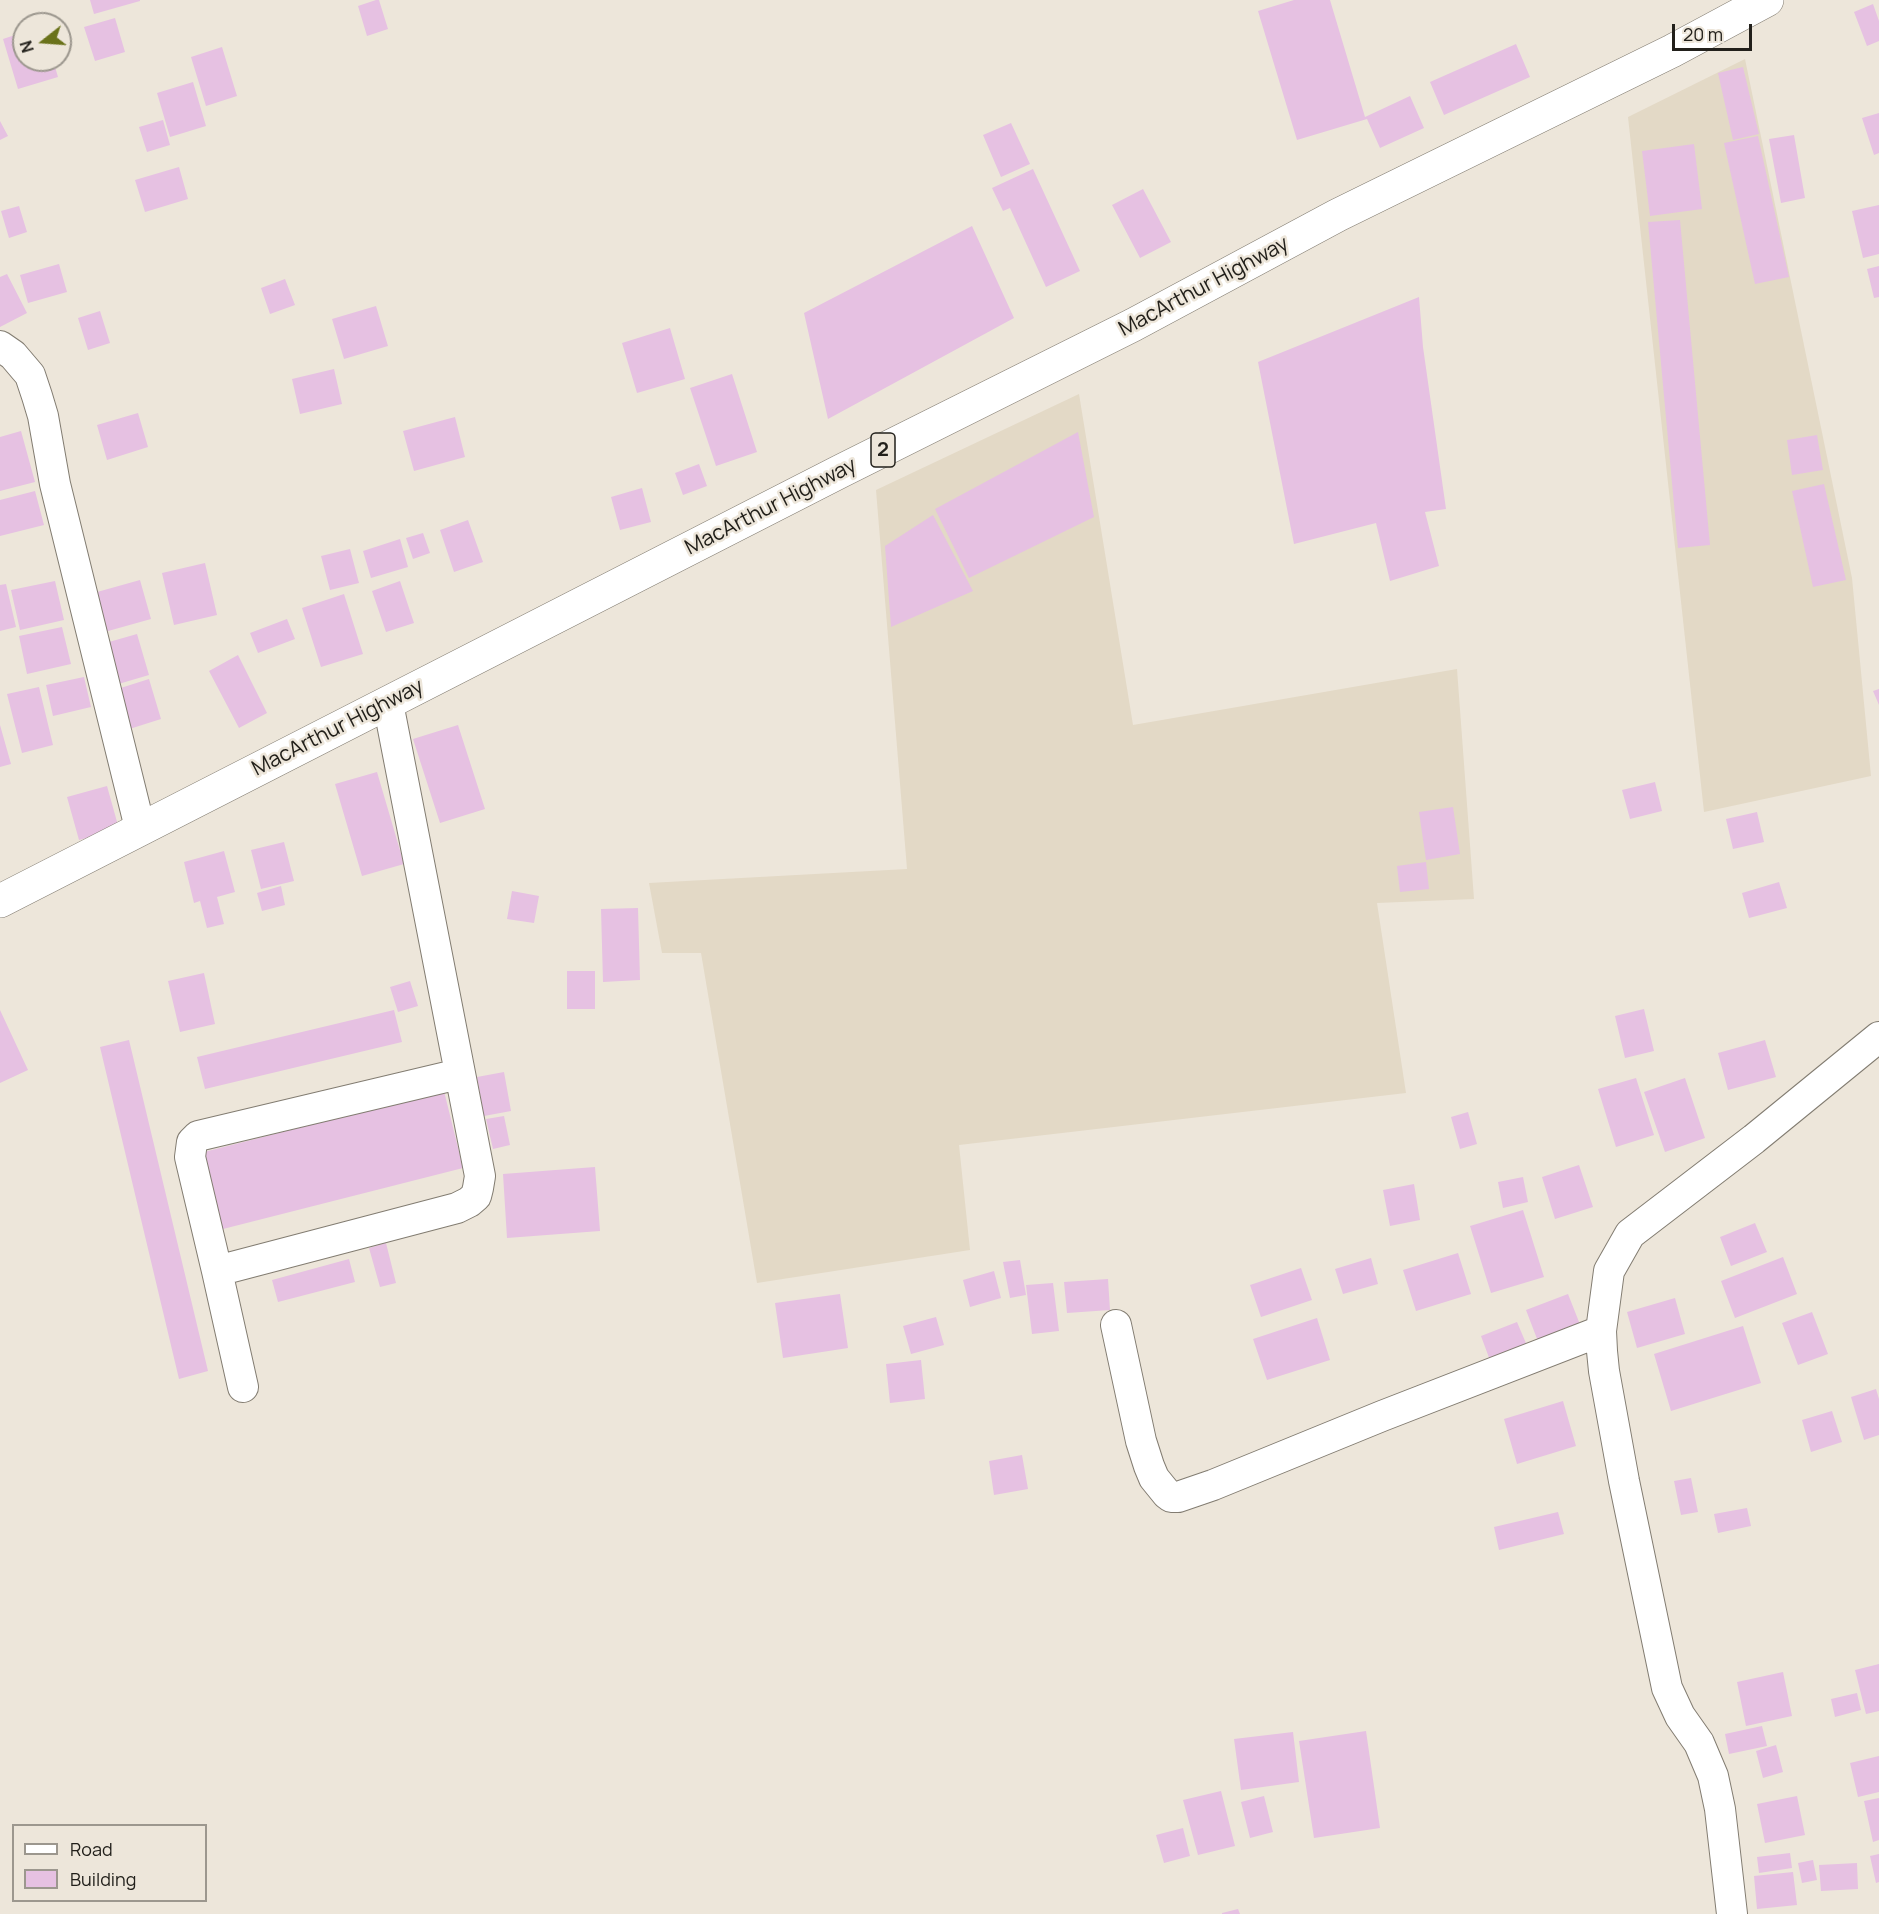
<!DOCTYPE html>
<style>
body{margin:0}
#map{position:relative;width:1879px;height:1914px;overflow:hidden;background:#ede6da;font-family:Manrope,sans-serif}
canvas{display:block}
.legend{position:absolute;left:12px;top:1824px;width:195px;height:78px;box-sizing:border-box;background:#ede6da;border:2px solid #9c978e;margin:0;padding:8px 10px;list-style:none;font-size:18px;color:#22201b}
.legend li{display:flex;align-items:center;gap:12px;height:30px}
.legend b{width:30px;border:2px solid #9c978e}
.north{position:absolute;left:12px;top:12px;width:60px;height:60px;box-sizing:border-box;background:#ede6da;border:2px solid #9c978e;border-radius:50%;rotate:253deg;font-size:16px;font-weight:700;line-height:24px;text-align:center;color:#22201b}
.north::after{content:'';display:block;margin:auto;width:21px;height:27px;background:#6a721a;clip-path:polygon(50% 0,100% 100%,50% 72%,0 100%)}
.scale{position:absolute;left:1672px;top:24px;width:80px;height:27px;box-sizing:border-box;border:3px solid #22201b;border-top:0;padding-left:8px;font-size:18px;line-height:21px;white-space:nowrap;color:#22201b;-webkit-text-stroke:4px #ede6da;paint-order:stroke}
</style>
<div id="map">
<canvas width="1879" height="1914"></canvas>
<ul class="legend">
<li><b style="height:8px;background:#fff"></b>Road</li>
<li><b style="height:16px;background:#e6c1e2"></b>Building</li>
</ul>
<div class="north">N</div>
<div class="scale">20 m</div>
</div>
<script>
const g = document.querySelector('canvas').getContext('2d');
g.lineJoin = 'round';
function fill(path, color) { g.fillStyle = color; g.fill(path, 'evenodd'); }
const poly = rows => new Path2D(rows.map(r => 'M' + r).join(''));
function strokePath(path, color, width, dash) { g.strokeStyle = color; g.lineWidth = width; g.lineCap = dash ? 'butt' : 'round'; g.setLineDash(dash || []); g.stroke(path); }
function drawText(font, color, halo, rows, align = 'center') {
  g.font = font + ' Manrope,sans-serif'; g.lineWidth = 5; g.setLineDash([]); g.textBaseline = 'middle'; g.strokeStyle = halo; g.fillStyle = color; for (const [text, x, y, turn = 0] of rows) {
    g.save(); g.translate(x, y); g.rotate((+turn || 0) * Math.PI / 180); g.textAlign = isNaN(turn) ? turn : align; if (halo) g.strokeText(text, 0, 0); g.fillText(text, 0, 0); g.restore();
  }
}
fill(poly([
 [1745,59,1852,578,1871,776,1704,812,1628,117],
 [1079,394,1133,725,1457,669,1474,899,1377,903,1406,1093,959,1145,970,1250,757,1283,701,953,662,953,649,883,907,869,876,490]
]), '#e3d9c6');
fill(poly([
 [90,0,140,0,140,1,94,14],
 [376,0,379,0,388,29,367,36,358,6],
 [1294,0,1330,0,1365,117,1410,96,1424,128,1380,148,1367,119,1297,140,1258,11],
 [1873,4,1879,21,1879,41,1867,46,1854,12],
 [115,18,125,52,95,61,84,27],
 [24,32,24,60,53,60,58,77,18,89,3,39],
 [1516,44,1530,77,1444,115,1430,82],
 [222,47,237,96,206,106,191,57],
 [1743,67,1759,134,1733,140,1718,73],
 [193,82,206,126,170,137,157,93],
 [1879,113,1879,153,1874,155,1862,118],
 [163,120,170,145,147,152,139,127],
 [0,121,8,136,0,140],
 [1011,123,1030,164,1001,177,983,135],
 [1794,135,1805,198,1781,203,1769,139],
 [1758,136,1789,277,1755,284,1724,143],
 [1694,144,1702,209,1650,216,1642,151],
 [179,167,188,199,145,212,135,180],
 [1033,169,1080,271,1046,287,1010,208,1003,211,992,188],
 [1143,189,1171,242,1140,258,1112,205],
 [1879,205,1879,254,1863,258,1852,211],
 [19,206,27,232,9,238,1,211],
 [1680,220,1710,545,1678,548,1648,222],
 [972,226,1014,318,828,419,804,313],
 [59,264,67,292,28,303,20,275],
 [1879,266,1879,297,1874,298,1867,269],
 [7,274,27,313,0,327,0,277],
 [285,279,295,305,270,314,261,288],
 [1419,297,1423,347,1446,509,1425,512,1439,566,1390,581,1376,523,1294,544,1258,362],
 [376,306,388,346,344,359,332,319],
 [100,311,110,343,88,350,78,318],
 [670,328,685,379,637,393,622,343],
 [334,369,342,404,300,414,292,379],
 [732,374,757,452,716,466,690,388],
 [138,413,148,447,107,460,97,425],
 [455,417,465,457,414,471,403,431],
 [21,431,35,482,0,491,0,437],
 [1078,432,1094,517,969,578,935,509],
 [1817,435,1823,470,1792,475,1787,440],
 [699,464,707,486,683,495,675,473],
 [1824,484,1846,580,1813,587,1792,491],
 [642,488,651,522,620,530,611,497],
 [35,491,44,525,0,536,0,500],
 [933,515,973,591,891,627,885,546],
 [468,520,483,562,454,572,440,530],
 [423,533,430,553,413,559,406,538],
 [400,539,408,567,371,578,363,551],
 [350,549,359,583,330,590,321,556],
 [205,563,217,615,174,625,162,573],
 [140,580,151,619,101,633,90,594],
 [55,581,64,620,20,630,11,590],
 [400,581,414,623,386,632,372,591],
 [6,584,16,627,0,631,0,585],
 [344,594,363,654,321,667,302,608],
 [287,619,295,639,258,653,250,633],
 [62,627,71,664,27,674,19,636],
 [137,634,149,675,115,685,102,644],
 [238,655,267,713,239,728,209,671],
 [84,677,91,707,53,716,46,685],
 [149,679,161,719,120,732,108,692],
 [39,687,53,745,22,753,7,694],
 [1879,689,1879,705,1873,691],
 [0,725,11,764,0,767],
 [458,725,485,809,440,823,413,739],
 [377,772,404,864,362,876,335,784],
 [1655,782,1662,811,1630,819,1622,790],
 [107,786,119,829,79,840,67,797],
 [1453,807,1460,854,1426,860,1419,812],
 [1757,812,1764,842,1733,849,1726,819],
 [284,842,294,881,261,889,251,850],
 [224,851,235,892,217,897,224,924,207,928,200,901,194,903,184,862],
 [1426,862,1429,889,1400,892,1397,866],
 [1779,882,1787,908,1749,918,1742,893],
 [281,886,285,905,262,911,257,893],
 [512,891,539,896,534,923,507,919],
 [638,908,640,980,603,982,601,909],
 [567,971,595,971,595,1009,567,1009],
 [204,973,215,1024,180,1032,168,981],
 [410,981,418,1006,398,1012,390,987],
 [1644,1009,1654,1051,1625,1058,1615,1016],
 [0,1010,28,1070,0,1083],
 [394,1010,402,1042,205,1089,197,1057],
 [129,1040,208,1371,179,1379,100,1047],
 [1765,1040,1776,1077,1728,1090,1718,1053],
 [504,1072,511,1111,484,1116,477,1077],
 [1636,1078,1654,1135,1616,1147,1598,1089],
 [1685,1078,1705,1138,1665,1152,1644,1092],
 [444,1091,463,1168,223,1229,204,1152],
 [1468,1112,1477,1144,1460,1149,1451,1117],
 [504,1116,510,1145,493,1149,486,1119],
 [1579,1165,1593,1207,1555,1219,1542,1177],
 [595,1167,600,1231,507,1238,503,1174],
 [1523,1177,1528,1202,1503,1208,1498,1182],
 [1414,1184,1420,1220,1390,1226,1383,1190],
 [1523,1210,1544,1277,1491,1293,1470,1226],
 [1755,1223,1767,1252,1731,1266,1720,1237],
 [386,1243,396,1283,380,1287,369,1248],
 [1458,1253,1471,1294,1416,1311,1403,1270],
 [1783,1257,1797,1294,1735,1318,1721,1281],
 [1371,1258,1378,1284,1343,1294,1335,1269],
 [349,1259,355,1282,278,1302,272,1280],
 [1020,1260,1026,1295,1010,1298,1003,1262],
 [1301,1268,1312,1300,1261,1317,1250,1285],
 [994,1271,1001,1298,970,1307,963,1280],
 [1108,1279,1110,1310,1067,1313,1064,1282],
 [1053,1283,1059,1331,1032,1334,1026,1285],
 [840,1294,848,1348,783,1358,775,1303],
 [1568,1294,1581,1327,1539,1344,1526,1310],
 [1675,1298,1685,1334,1637,1348,1627,1312],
 [1812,1312,1828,1354,1798,1365,1782,1323],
 [936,1317,944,1345,911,1354,903,1326],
 [1317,1318,1330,1360,1267,1380,1253,1339],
 [1517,1322,1528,1348,1491,1363,1481,1336],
 [1743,1326,1761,1383,1671,1411,1654,1354],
 [921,1360,925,1399,890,1403,886,1364],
 [1876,1389,1879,1399,1879,1435,1864,1440,1851,1397],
 [1563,1401,1576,1446,1517,1464,1504,1419],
 [1832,1411,1842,1442,1811,1452,1802,1420],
 [1022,1455,1028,1489,994,1495,989,1461],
 [1691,1478,1698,1512,1681,1515,1674,1481],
 [1747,1508,1751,1526,1718,1533,1714,1514],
 [1558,1512,1564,1534,1499,1550,1494,1527],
 [1879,1664,1879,1711,1866,1714,1855,1670],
 [1783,1672,1792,1716,1746,1726,1737,1682],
 [1857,1693,1861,1710,1835,1717,1831,1699],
 [1762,1726,1767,1746,1729,1754,1725,1734],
 [1366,1731,1380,1828,1314,1838,1299,1741],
 [1293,1732,1299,1782,1241,1790,1234,1739],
 [1776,1745,1783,1772,1763,1778,1756,1751],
 [1879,1756,1879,1792,1858,1797,1850,1763],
 [1221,1791,1235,1846,1198,1855,1183,1800],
 [1264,1796,1273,1832,1250,1838,1241,1802],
 [1797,1796,1805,1835,1765,1843,1757,1804],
 [1879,1798,1879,1840,1873,1842,1864,1801],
 [1183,1828,1190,1856,1164,1863,1156,1835],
 [1790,1853,1792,1868,1759,1873,1757,1857],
 [1879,1854,1879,1882,1876,1883,1870,1856],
 [1813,1860,1817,1880,1802,1883,1798,1863],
 [1857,1863,1858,1889,1821,1891,1819,1865],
 [1793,1872,1797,1905,1757,1909,1754,1876],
 [1238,1909,1240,1914,1222,1914,1222,1913]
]), '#e6c1e2');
const street = poly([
 [0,346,13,355,30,375,37,396,43,416,55,484,140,828],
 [217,1271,190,1157,192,1142,198,1136,459,1074],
 [1116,1325,1141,1441,1149,1466,1154,1478,1167,1494,1171,1497,1178,1497,1213,1485,1382,1416,1601,1331],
 [243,1387,217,1271,457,1208,469,1202,476,1196,478,1188,480,1176,388,703],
 [1732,1914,1720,1809,1713,1776,1699,1743,1680,1716,1667,1688,1624,1481,1604,1371,1602,1351,1601,1331,1609,1271,1630,1234,1754,1139,1879,1037]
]);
const highway = poly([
 [0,901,841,471,1133,325,1338,215,1672,51,1767,0]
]);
strokePath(street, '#827c71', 32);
strokePath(highway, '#827c71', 34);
strokePath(street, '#fff', 30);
strokePath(highway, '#fff', 33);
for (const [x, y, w] of [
 [883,450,24]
]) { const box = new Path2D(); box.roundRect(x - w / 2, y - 17, w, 34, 4.5); g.fillStyle = '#ede6da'; g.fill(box); strokePath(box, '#22201b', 1.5); }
drawText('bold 20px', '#22201b', null, [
 ["2",883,450]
]);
drawText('21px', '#22201b', '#ede6da', [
 ["MacArthur Highway",1204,287,-28],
 ["MacArthur Highway",771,507,-27],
 ["MacArthur Highway",338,728,-27]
]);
</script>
